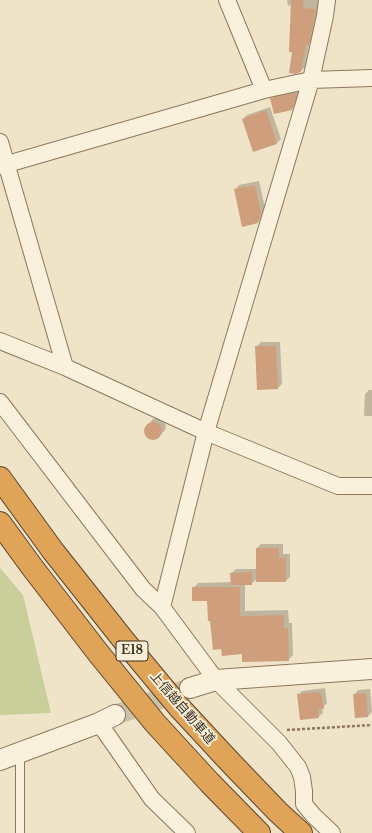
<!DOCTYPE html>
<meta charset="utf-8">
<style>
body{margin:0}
canvas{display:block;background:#f0e4c8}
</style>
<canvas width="372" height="833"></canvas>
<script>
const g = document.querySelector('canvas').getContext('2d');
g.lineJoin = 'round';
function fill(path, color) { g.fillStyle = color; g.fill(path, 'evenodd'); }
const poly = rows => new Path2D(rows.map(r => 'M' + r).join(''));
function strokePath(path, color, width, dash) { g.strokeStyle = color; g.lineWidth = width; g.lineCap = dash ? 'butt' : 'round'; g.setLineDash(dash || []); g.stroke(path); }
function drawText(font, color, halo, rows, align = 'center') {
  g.font = font + ' "Libre Baskerville","Noto Sans JP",serif'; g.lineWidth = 4; g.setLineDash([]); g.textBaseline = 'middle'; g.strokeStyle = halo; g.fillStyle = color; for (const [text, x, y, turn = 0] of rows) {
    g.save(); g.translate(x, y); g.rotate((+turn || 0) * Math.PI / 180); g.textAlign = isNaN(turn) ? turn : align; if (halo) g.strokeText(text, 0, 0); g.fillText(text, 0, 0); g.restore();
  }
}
fill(poly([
 [0,568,23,595,51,713,0,715]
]), '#c9cf9b');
fill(poly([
 [287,0,319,0,318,5,320,5,313,40,309,44,305,67,301,71,293,52,292,5,288,6],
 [300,89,296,104,292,109,272,99,276,94],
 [270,107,281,139,277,143,243,119,247,115],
 [259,181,265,208,262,218,258,222,235,190,239,185],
 [261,342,280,342,282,384,278,388,256,347],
 [369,390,372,390,372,416,364,416,365,394],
 [157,418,160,418,163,420,166,426,165,430,158,437,154,439,150,438,147,436,145,432,145,429,146,426,153,419],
 [261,544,283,544,283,554,290,554,290,577,286,581,257,579,251,584,245,584,245,611,288,610,289,623,292,623,293,655,288,660,243,653,208,600,193,588,198,583,232,582,231,573,236,569,257,569,257,548],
 [325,688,327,703,322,708,323,713,318,717,298,695,302,691],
 [370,689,372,712,368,716,356,717,354,695,358,690]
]), '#0003');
fill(poly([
 [291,0,304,0,303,8,316,9,309,45,306,45,301,72,295,74,289,73,292,52,289,52],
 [296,93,297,95,292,110,274,114,270,98],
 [266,110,277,144,253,152,242,119],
 [255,185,261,213,258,223,242,227,234,189],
 [255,346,276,346,278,389,257,390],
 '144 431a9 9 0 1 1 18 0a9 9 0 1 1-18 0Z',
 [256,548,279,548,279,558,286,558,286,582,256,582],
 [252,572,252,585,231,585,230,573],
 [192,587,240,587,240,616,284,615,284,628,288,628,289,661,242,662,242,654,222,656,221,649,213,650,210,621,208,621,207,601,192,601],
 [321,692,324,709,318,709,319,718,300,720,297,694],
 [366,693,368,717,355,718,353,694]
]), '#cf9f7d');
strokePath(poly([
 [115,715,190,688]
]), '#ccc0a6', 20, [20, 10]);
const service = poly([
 [20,754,20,833]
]);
const minor = poly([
 [227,0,264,90],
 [0,142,65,367],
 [0,166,264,90,311,80,372,78],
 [0,341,65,367,206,432,338,486,372,486],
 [0,402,143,589,162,607,216,680,279,743,298,767,302,777,304,791,304,804,313,815,332,833],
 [162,607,206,432,311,80,325,16,327,0],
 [99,723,152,799,187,833]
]);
const tertiary = poly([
 [190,688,216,680,372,669],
 [0,760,99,723,115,715]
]);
const motorway = poly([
 [0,478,53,551,125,642,179,707,230,762,278,812,301,833],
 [0,523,32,567,99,654,155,723,210,783,259,833]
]);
strokePath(service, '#8d765c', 10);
strokePath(minor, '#8d765c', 18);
strokePath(tertiary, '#8d765c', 22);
strokePath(motorway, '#5b4430', 24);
strokePath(poly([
 [287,730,372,725]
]), '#8d765c', 2.5, [3, 2]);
strokePath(service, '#faf1dc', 8);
strokePath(minor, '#faf1dc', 16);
strokePath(tertiary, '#faf1dc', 20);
strokePath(motorway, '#e0a458', 22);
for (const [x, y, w] of [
 [132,651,32]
]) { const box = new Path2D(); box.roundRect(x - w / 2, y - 10, w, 20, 3); g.fillStyle = '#f7eed8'; g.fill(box); strokePath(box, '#3d2e20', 1); }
drawText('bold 12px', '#3d2e20', null, [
 ["E18",132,651]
]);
drawText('13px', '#3d2e20', '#f7eed8', [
 ["上信越自動車道",182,708,49]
]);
</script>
